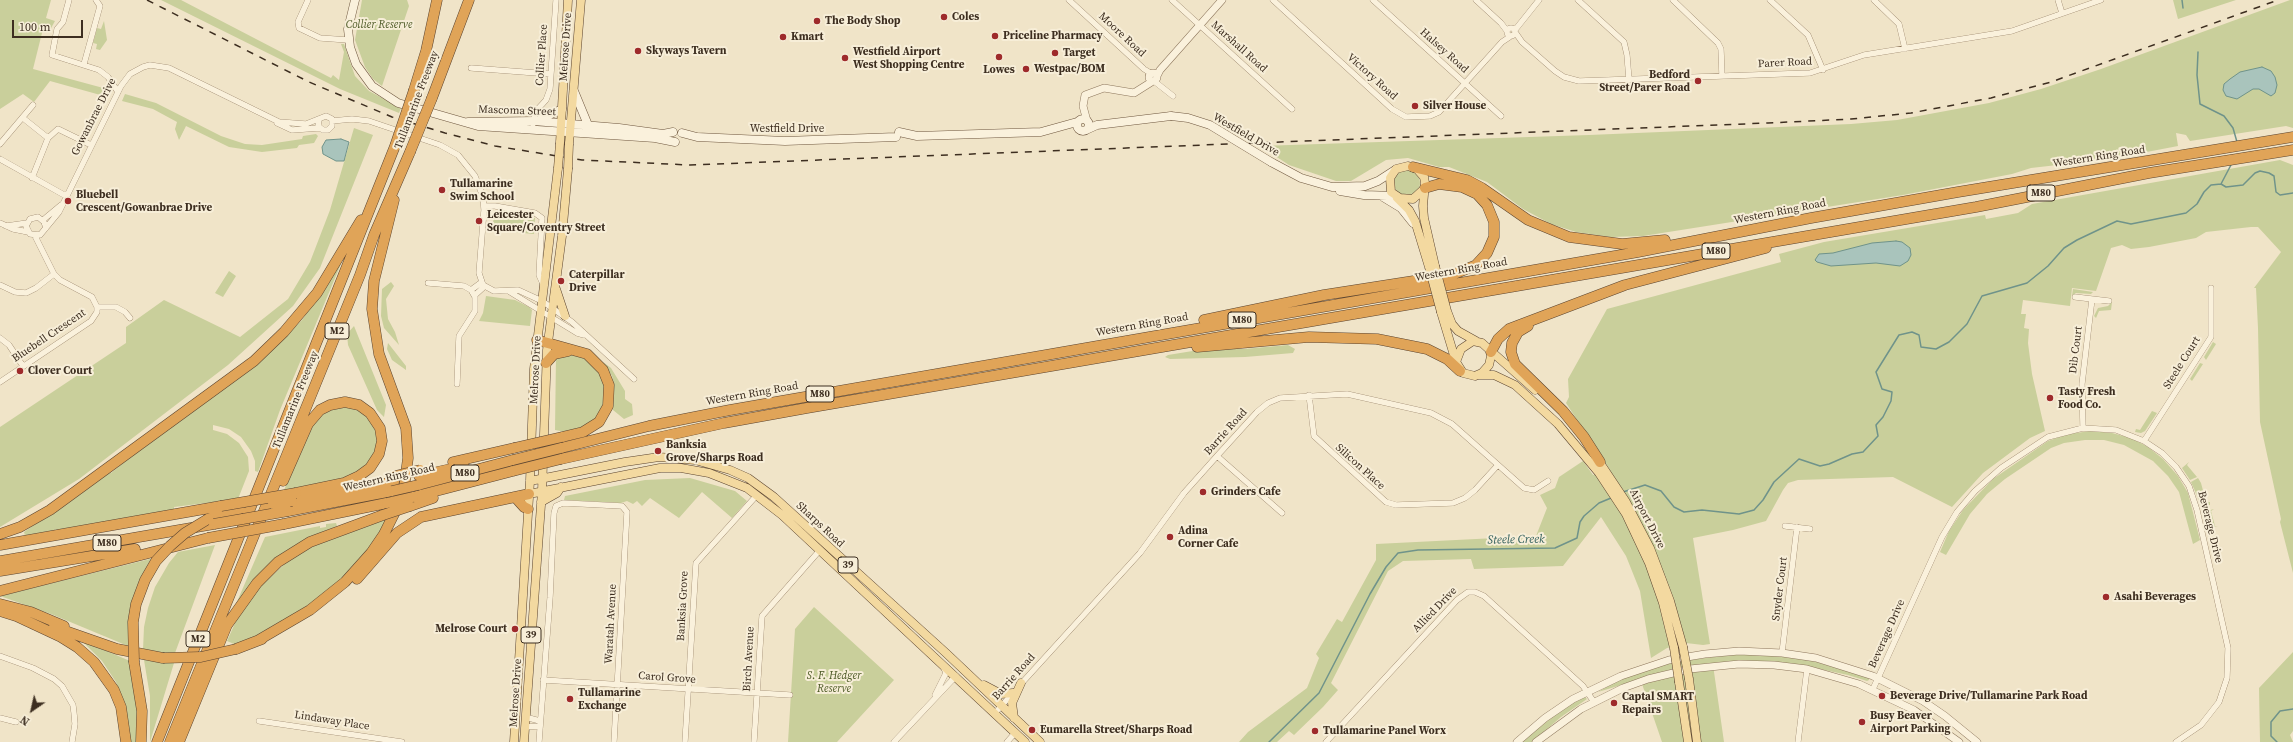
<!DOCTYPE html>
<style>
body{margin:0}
#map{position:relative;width:2293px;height:742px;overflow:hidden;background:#f0e4c8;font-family:"Source Serif 4",serif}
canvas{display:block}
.north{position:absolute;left:12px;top:690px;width:40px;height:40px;-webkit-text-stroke:3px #f7eed8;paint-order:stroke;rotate:214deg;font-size:11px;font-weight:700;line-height:16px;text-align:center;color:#3d2e20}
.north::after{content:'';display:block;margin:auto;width:14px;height:18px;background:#3d2e20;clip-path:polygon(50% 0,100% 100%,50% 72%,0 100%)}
.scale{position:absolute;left:12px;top:20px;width:71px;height:18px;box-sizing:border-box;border:2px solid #3d2e20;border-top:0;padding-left:5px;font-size:12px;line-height:14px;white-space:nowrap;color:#3d2e20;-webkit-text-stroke:3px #f7eed8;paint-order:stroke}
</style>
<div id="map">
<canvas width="2293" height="742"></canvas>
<div class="north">N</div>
<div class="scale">100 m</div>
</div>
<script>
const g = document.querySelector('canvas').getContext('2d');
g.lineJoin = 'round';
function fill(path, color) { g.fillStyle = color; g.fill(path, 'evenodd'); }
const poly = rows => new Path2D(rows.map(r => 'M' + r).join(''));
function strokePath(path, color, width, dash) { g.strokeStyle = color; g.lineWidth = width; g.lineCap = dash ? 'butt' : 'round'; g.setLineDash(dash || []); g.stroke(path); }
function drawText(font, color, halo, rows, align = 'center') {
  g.font = font + ' "Source Serif 4",serif'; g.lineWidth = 4; g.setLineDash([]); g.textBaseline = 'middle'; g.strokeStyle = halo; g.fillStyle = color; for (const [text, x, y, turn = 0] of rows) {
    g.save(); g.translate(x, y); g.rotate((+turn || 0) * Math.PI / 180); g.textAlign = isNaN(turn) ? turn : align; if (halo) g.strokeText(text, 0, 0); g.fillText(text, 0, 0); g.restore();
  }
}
fill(poly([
 [0,0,51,0,46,18,55,21,50,30,43,29,33,69,107,89,104,96,50,81,34,102,23,94,0,109],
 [161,0,181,0,331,78,333,75,339,80,344,52,341,44,344,44,355,76,369,91,401,108,399,113,340,89],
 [362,0,407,0,409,6,382,86,373,79,365,67,355,40],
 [2173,0,2236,0,2178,19],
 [2290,0,2293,0,2293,128,2286,126,2190,141,2186,135,2176,133,2178,146,2110,159,2031,168,2012,174,1903,195,1643,236,1611,237,1576,232,1551,224,1523,209,1487,182,1449,167,1439,167,1408,158,1386,160,1351,181,1336,181,1289,165,1260,146,1589,135,1851,124,1897,120,1989,103,2041,89,2101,69],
 [104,21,107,40,100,50,96,49,97,44,93,43,97,28,101,29],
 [125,94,156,103,221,136,245,144,262,145,302,139,303,136,316,134,318,136,314,143,299,145,297,148,262,152,229,147,186,126,179,140,175,129,177,122,153,109,122,101],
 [354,128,373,135,320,268,293,306,228,365,79,479,0,527,0,427,126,343,126,327,164,300,240,337,288,299,310,262,330,210],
 [2280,160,2293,165,2293,573,2280,522,2281,519,2260,422,2258,328,2256,288,2254,288,2281,252,2258,227,2251,227,2206,232,2196,238,2149,247,2131,249,2122,245,2111,248,2096,291,2072,288,2070,306,2023,300,2021,314,2026,314,2024,328,2029,329,2028,343,2032,374,2045,431,2030,438,1983,473,1952,507,1893,477,1798,480,1788,483,1783,490,1766,521,1733,530,1693,538,1710,644,1703,645,1686,643,1667,648,1651,658,1640,591,1626,556,1601,517,1563,566,1474,569,1471,559,1403,561,1388,571,1331,683,1338,690,1323,707,1294,735,1289,731,1277,742,1239,742,1248,732,1307,688,1319,658,1316,654,1337,619,1342,622,1376,560,1376,544,1536,536,1547,508,1540,495,1555,488,1559,477,1583,461,1593,475,1610,470,1566,403,1569,397,1568,379,1607,309,1781,262,1779,254,1824,242,1985,215,1986,219,2018,213,2032,204],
 '1394 183a13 13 0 1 1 26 0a13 13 0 1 1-26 0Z',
 [503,212,535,218,534,234,490,230,495,216],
 [343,259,280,410,258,472,255,471,255,461,251,451,241,437,229,429,213,425,213,430,227,434,239,443,248,457,249,471,238,499,174,507,174,511,57,531,56,529,53,532,25,536,24,532,109,471,111,473,130,457,258,364,302,320],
 [229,271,236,276,223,297,215,293],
 [391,282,394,286,386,299,388,319,395,332,399,345,384,328,381,316,382,289],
 [2073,289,2093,292,2091,294,2076,293,2072,296],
 [486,296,515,300,529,307,532,310,530,326,479,321,483,313],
 [2112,302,2111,310,2099,311,2096,318,2094,316,2098,308,2108,306],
 [354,326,386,405,384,417,377,410,348,345,347,334],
 [2213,342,2216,344,2206,360,2204,357],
 [388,343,406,366,406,370,392,360,387,349],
 [1288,345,1295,349,1293,353,1245,357,1170,359,1165,357,1168,355,1211,348,1244,349],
 [567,353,587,359,603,376,606,402,597,418,585,427,566,432,555,430,556,356],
 [603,362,611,368,625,391,625,399,632,404,633,415,624,419,613,410,614,385,612,376],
 [2200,363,2203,364,2192,381,2190,379],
 [344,404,364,412,376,430,377,442,373,456,369,463,361,470,341,480,297,489,284,490,313,425,326,411],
 [2152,411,2157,413,2145,431,2141,433,2135,432,2136,429,2140,430],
 [2091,431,2112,433,2131,438,2148,447,2163,459,2178,476,2188,493,2200,540,2193,544,2179,492,2168,476,2153,461,2124,445,2104,440,2085,440,2064,443,2051,448,2005,479,1987,494,1970,514,1946,555,1940,552,1949,531,1963,510,1993,479,2048,441,2068,434],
 [2189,462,2187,465,2197,477,2190,480,2182,468],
 [690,478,735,491,747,501,732,518,702,492,679,518,650,498,642,506,637,501,633,504,627,501,621,503,564,500,565,496,645,480],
 [2198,478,2201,483,2206,502,2210,502,2210,505,2201,505,2191,482],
 [2214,509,2211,511,2215,526,2218,526,2206,528,2203,512],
 [389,519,373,544,352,568,322,597,270,631,239,643,234,644,227,641,236,621,258,589,292,557,341,531],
 [336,523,337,526,316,535,254,580,236,604,265,537,320,526,320,528,326,527,326,524],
 [215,545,175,653,160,653,143,650,144,627,148,608,155,587,169,563,178,552],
 [154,558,129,624,128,646,51,614,0,596],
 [814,607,894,680,837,742,788,742,795,629],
 [81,640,130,661,137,709,136,742,129,742,125,706,116,682,102,661],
 [2293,652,2293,731,2290,735,2293,742,2260,742,2259,688],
 [1736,654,1772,655,1808,660,1838,666,1869,678,1869,680,1867,681,1848,675,1810,667,1731,662,1703,664,1668,671,1598,692,1624,677,1668,663],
 [144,660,174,663,150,742,150,696],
 [1713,665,1724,742,1662,742,1641,681],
 [1587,699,1561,717,1532,742,1521,742,1555,715,1577,700,1585,697]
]), '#c9cf9b');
const water = poly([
 [2262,67,2271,71,2275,77,2277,85,2275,93,2271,96,2259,89,2253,89,2237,99,2226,96,2223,90,2224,84,2230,79,2240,72,2262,67],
 [341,139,349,142,344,161,336,161,323,154,322,147,326,140,341,139],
 [1896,241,1902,242,1910,248,1911,255,1908,261,1900,266,1876,263,1831,266,1817,262,1815,260,1819,254,1833,253,1872,243,1896,241]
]);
fill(water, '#a9c4bc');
strokePath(water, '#6f938a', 1);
strokePath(poly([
 [2182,0,2183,8],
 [2198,52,2197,75,2200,104,2224,116,2233,128,2237,142],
 [2232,163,2221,184,2226,187,2243,185,2255,173,2260,171,2269,173,2274,176,2276,192,2280,195,2293,193],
 [1623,492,1645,485,1661,491,1674,507,1684,512,1702,510,1739,514,1754,510,1763,500,1774,482,1799,459,1820,466,1829,464,1852,454,1863,452,1878,436,1876,425,1883,417,1891,401,1892,392,1882,389,1876,372,1899,335,1912,332,1919,335,1921,347,1936,349,1949,342,1967,324,1982,296,2027,283,2048,266,2064,248,2077,240,2117,221,2131,224,2186,213,2197,204,2204,192,2211,185,2221,184],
 [1269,742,1319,693,1370,594,1386,567,1398,553,1418,550,1555,548,1577,538,1580,522,1584,516,1599,503,1611,498],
 [2277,742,2271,736,2271,722,2280,711,2293,709]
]), '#6f938a', 1.5);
const minor = poly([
 [69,0,63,22,57,29,52,55,99,70,108,77,118,92],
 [308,0,298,22,299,28,320,38,348,40],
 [1069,0,1144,69,1152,74],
 [1172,0,1292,109],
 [1273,0,1392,109,1406,117,1430,116,1439,112,1502,42,1511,36],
 [1373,0,1501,116],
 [1476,0,1501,23,1507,31],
 [1578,0,1624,42,1627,55,1629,80],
 [1673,0,1718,43,1721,49,1722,76],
 [1770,0,1808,35,1823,70],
 [1874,0,1899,24,1905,49],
 [2058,0,2062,13],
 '1507 32a4 4 0 1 1 8 0a4 4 0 1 1-8 0Z',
 [1515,30,1539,0],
 [1515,32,1522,42,1555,71,1564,77,1579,81,1810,73,1864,55,2012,31,2101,0],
 [84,64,100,6,96,0],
 [471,68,550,74],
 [1154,81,1173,96],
 [23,118,48,138],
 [332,121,352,119,369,121,440,145,458,155,475,176,483,197,484,210,479,273,483,285,494,291,518,290,542,301,572,322,634,379],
 [277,123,292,130,320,128],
 [533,124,536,111,546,100,550,89,556,0],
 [0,144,33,105],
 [0,159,66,196],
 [32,178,48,138,58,129,91,145],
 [484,206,495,206,535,213,542,218,539,275,544,286],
 [43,220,61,205],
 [0,223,13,229,28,232],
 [6,226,27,223],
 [46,228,44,222,38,217,30,219,26,226,30,234,40,235,59,212,121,86,130,74,143,67,150,65,169,68,279,122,306,124,326,116,332,119,332,126,328,130,323,130,318,126,319,120],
 [428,283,464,286,471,290,475,297,475,311,459,336,457,384],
 [0,285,15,292,26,293,36,288,54,274],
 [471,290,482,282],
 [510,292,577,333,584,335],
 [475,295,485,286],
 [2075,297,2109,301],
 [97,307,116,307,125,312,130,318],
 [0,338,9,345,23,366],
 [0,382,91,321,97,312,97,307,92,297,60,280,54,274,35,236],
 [1309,395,1314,436,1386,502,1396,505,1453,503,1465,498,1475,490,1497,466],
 [2083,428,2082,384,2092,299],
 [2144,441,2211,337,2211,288],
 [1217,456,1282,513],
 [1785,526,1810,529],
 [1782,653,1797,527],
 [0,656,33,668,54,679,62,686,73,705,74,713,75,724,72,742],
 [543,680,790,695],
 [1020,685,1140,553,1184,493,1217,456,1257,412,1268,403,1280,398,1347,394,1431,413,1452,424,1524,488,1534,490,1548,481],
 [1873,689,1942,537,1957,512,1975,491,2001,468,2048,437,2083,428,2116,430,2144,441,2162,453,2176,467,2189,486,2197,510,2228,648,2227,678,2219,702,2201,725,2176,742],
 [935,695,946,673,943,666],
 [995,713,1013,693],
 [525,717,540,721],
 [0,718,16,722],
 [259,721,402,742],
 [525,727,540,726],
 [539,742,550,598,554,513,556,506,563,503,622,506,627,512,614,742],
 [685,742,696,563,757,495],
 [754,742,762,616,820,550],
 [894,742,956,676],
 [1007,742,1015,733],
 [1326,742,1457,600,1468,592,1475,592,1484,596,1583,686,1594,702],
 [1798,742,1807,669]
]);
const tertiary = poly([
 '1149 77a4 4 0 1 1 8 0a4 4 0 1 1-8 0Z',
 [1157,76,1160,70,1222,0],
 [1087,121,1083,106,1085,95,1104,88,1134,93,1153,81],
 [1517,742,1545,718,1573,699,1621,676,1669,660,1705,654,1739,651,1782,653,1816,658,1873,676,1923,701,1945,716,1977,742],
 [1536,742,1581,709,1623,688,1648,679,1690,669,1739,664,1774,665,1807,669,1859,684,1914,710,1959,742]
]);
const secondary = poly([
 [355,0,348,29,350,47,356,64,372,86,398,103,478,126,655,138,675,142],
 [574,91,588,125],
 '1077 125a6 6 0 1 1 12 0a6 6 0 1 1-12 0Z',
 [537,121,562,109],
 [468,122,534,121,619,128,663,134,673,132],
 [1086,130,1097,125,1171,116],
 [899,132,917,136,1041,132,1077,122],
 [682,133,697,137,785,141,896,137],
 [1271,162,1301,178,1332,187,1365,186,1378,181,1395,170],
 [1340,191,1364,195,1395,196],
 [1383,197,1401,208,1413,223]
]);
const primary = poly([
 [560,143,568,0],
 [569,144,581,0],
 [1424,189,1413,199,1400,198,1391,192,1390,178,1396,169,1408,166,1417,169,1424,177,1425,183,1423,206,1424,218,1435,266],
 [1397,198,1409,210,1415,221,1429,267],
 [556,289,565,316],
 [1447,311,1452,324,1458,331,1476,341],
 [1441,312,1456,362,1463,373,1475,376,1482,373,1489,365,1492,352,1482,343,1473,341,1461,349,1456,362],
 [1492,352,1535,390],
 [1480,375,1494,375,1515,385,1558,424,1599,473,1626,514,1649,563,1663,603,1674,648],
 [1596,457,1626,502,1650,548,1670,601,1683,647],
 [530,481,625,462,659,457,695,460,730,470,748,478,774,497,946,653,1040,742],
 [529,494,660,468,681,468,709,473,747,488,782,515,1025,742],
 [541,502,557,493,561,487],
 [1689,679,1697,742],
 [1679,682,1688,742],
 [984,685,1001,694,1013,693],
 [1014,718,1012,703,1021,683],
 [514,742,530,481,534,369,558,168],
 [524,742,542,491,547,350,562,236,568,169]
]);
const motorway = poly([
 [414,90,426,51,437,0],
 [432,98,469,0],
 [1413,167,1467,180,1482,188,1528,220,1569,237,1622,244,1665,240],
 [1204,320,1324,295,1452,275,1476,265,1487,253,1494,237,1494,222,1487,205,1477,194,1462,187,1439,184,1425,188],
 [1528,326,1518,332,1512,343,1511,352,1515,364,1563,411,1584,437,1600,462],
 [537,340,587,354,603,370,609,385,608,406,599,422,583,432,562,437],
 [1197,347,1309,337,1377,339,1427,349,1447,359,1460,371],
 [1491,352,1498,339,1509,329,1625,285,1766,248],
 [546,363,554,354,568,351],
 [561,448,649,426,730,410,1638,252,1811,218,1958,192,2293,137],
 [561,459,724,423,807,408,1976,207,2149,173,2293,150],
 [453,462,514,448],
 [419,476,464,466],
 [283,481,308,424,320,410,330,405,345,402,359,405,370,413,380,428,382,441,379,454,370,468,359,476,344,483,296,493],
 [418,485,513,460],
 [413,497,513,471],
 [515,497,524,507,528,509],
 [292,501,394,482],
 [410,506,433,498],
 [288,511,392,491],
 [208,519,240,509],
 [284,524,387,503],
 [0,534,20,527,50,510,254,361,284,332,317,293,361,220],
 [0,545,221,506],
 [0,561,214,524],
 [0,571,135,549],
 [357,579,397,533,421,517,529,494],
 [0,591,208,538],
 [0,604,31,612,64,626],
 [0,611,19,617],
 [14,615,61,637,77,647,94,662,114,690,121,707,126,742],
 [54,627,117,649,163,658],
 [257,641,310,610,345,582,371,553,384,534,403,496,408,458,406,428,379,354,372,309,374,281,394,200],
 [236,649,262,639],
 [134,662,142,711,141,742],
 [157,742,395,146],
 [170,742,360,275,374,235,410,152],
 [179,742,227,625,257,583,278,562,310,542,383,515]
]);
strokePath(minor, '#8d765c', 6);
strokePath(tertiary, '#8d765c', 8);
strokePath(secondary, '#6f573f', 9);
strokePath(primary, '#5b4430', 9);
strokePath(motorway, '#5b4430', 11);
strokePath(minor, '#faf1dc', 5.5);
strokePath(tertiary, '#faf1dc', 7);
strokePath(secondary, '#faf1dc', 8);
strokePath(primary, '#f3d9a0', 8);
strokePath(motorway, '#e0a458', 10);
strokePath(poly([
 [147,0,309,82,392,117,445,133,495,146,582,160,690,165,1768,123,1851,119,1911,113,1991,98,2051,82,2278,0]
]), '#3d2e20', 1.5, [7, 7]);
const secondaryBridge = poly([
 [1171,116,1188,118,1210,125,1271,162]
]);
const primaryBridge = poly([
 [558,168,560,143],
 [568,169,569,144],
 [1435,266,1447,311],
 [1429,267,1441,312],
 [1683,647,1689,679],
 [1674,648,1679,682]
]);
const motorwayBridge = poly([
 [395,146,414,90],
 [410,152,432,98],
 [514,448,562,437],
 [513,460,561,448],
 [513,471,561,459],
 [395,476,420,470],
 [392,491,418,485],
 [387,503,413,497],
 [273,504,292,501],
 [221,506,296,493],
 [383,515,410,506],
 [214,524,288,511],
 [208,538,284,524],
 [163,658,201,657,236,649],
 [134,662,133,622,136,604,145,580,156,561,170,546,185,533,208,519]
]);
strokePath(secondaryBridge, '#6f573f', 9, []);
strokePath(primaryBridge, '#5b4430', 9, []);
strokePath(motorwayBridge, '#5b4430', 11, []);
strokePath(secondaryBridge, '#faf1dc', 8);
strokePath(primaryBridge, '#f3d9a0', 8);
strokePath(motorwayBridge, '#e0a458', 10);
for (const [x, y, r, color] of [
 [944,17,4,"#9e2a2b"],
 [817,21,4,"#9e2a2b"],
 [995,36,4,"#9e2a2b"],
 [783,37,4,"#9e2a2b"],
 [638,51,4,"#9e2a2b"],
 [1055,53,4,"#9e2a2b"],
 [999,57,4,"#9e2a2b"],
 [845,58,4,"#9e2a2b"],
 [1026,69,4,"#9e2a2b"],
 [1698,81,4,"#9e2a2b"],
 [1415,106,4,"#9e2a2b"],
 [442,190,4,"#9e2a2b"],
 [68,201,4,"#9e2a2b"],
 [479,221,4,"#9e2a2b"],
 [561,281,4,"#9e2a2b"],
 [20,371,4,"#9e2a2b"],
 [2050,398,4,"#9e2a2b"],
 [658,451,4,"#9e2a2b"],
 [1203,492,4,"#9e2a2b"],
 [1170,537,4,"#9e2a2b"],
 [2106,597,4,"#9e2a2b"],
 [515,629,4,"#9e2a2b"],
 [1882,696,4,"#9e2a2b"],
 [570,699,4,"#9e2a2b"],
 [1614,703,4,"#9e2a2b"],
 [1862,722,4,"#9e2a2b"],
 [1032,730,4,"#9e2a2b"],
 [1315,731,4,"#9e2a2b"]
]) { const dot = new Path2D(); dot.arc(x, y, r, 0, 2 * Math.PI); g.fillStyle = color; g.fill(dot); strokePath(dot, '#f7eed8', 1.5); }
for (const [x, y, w] of [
 [2041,193,28],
 [1716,251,28],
 [1242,320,28],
 [337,331,24],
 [820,394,28],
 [465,473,28],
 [107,543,28],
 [848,565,20],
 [531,635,20],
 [198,639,24]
]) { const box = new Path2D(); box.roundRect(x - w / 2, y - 8, w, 16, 3); g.fillStyle = '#f7eed8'; g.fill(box); strokePath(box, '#3d2e20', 1); }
drawText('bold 10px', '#3d2e20', null, [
 ["M80",2041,193],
 ["M80",1716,251],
 ["M80",1242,320],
 ["M2",337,331],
 ["M80",820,394],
 ["M80",465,473],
 ["M80",107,543],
 ["39",848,565],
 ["39",531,635],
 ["M2",198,639]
]);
drawText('bold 11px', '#3d2e20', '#f7eed8', [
 ["Coles",952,17],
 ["The Body Shop",825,21],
 ["Priceline Pharmacy",1003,36],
 ["Kmart",791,37],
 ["Skyways Tavern",646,51],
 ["Westfield Airport",853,52],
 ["West Shopping Centre",853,65],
 ["Target",1063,53],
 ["Westpac/BOM",1034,69],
 ["Lowes",999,70,"center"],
 ["Bedford",1690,75,"right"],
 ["Street/Parer Road",1690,88,"right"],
 ["Silver House",1423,106],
 ["Tullamarine",450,184],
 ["Swim School",450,197],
 ["Bluebell",76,195],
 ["Crescent/Gowanbrae Drive",76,208],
 ["Leicester",487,215],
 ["Square/Coventry Street",487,228],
 ["Caterpillar",569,275],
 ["Drive",569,288],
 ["Clover Court",28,371],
 ["Tasty Fresh",2058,392],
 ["Food Co.",2058,405],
 ["Banksia",666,445],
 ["Grove/Sharps Road",666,458],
 ["Grinders Cafe",1211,492],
 ["Adina",1178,531],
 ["Corner Cafe",1178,544],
 ["Asahi Beverages",2114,597],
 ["Melrose Court",507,629,"right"],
 ["Tullamarine",578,693],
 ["Exchange",578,706],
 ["Beverage Drive/Tullamarine Park Road",1890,696],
 ["Captal SMART",1622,697],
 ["Repairs",1622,710],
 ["Busy Beaver",1870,716],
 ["Airport Parking",1870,729],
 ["Eumarella Street/Sharps Road",1040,730],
 ["Tullamarine Panel Worx",1323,731]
], 'left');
drawText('italic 11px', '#4d5a26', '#f7eed8', [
 ["Collier Reserve",379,25],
 ["S. F. Hedger",834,676],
 ["Reserve",834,689]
]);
drawText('11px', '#3d2e20', '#f7eed8', [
 ["Moore Road",1122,35,43],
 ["Melrose Drive",566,47,-86],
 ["Marshall Road",1239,47,42],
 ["Halsey Road",1444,51,42],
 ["Collier Place",542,55,-86],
 ["Parer Road",1785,63,-3],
 ["Victory Road",1372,77,42],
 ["Tullamarine Freeway",417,100,-69],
 ["Mascoma Street",517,111,2],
 ["Gowanbrae Drive",94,117,-63],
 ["Westfield Drive",787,129],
 ["Westfield Drive",1246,135,30],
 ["Western Ring Road",2099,157,-9],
 ["Western Ring Road",1780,212,-11],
 ["Western Ring Road",1461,270,-10],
 ["Western Ring Road",1142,325,-10],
 ["Bluebell Crescent",49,336,-34],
 ["Dib Court",2076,350,-83],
 ["Steele Court",2182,363,-58],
 ["Melrose Drive",536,370,-87],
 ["Western Ring Road",752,394,-10],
 ["Tullamarine Freeway",296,400,-68],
 ["Barrie Road",1226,432,-48],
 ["Silicon Place",1360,467,42],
 ["Western Ring Road",389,478,-13],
 ["Airport Drive",1647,519,63],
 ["Sharps Road",820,525,43],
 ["Beverage Drive",2210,527,76],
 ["Snyder Court",1780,589,-83],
 ["Banksia Grove",683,606,-87],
 ["Allied Drive",1435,610,-46],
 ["Waratah Avenue",611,624,-87],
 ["Beverage Drive",1887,634,-66],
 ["Birch Avenue",749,659,-87],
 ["Barrie Road",1014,677,-48],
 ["Carol Grove",667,678,4],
 ["Melrose Drive",516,693,-86],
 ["Lindaway Place",332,721,9]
]);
drawText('italic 12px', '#2f5d5a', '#f7eed8', [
 ["Steele Creek",1516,540,-1]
]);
</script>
